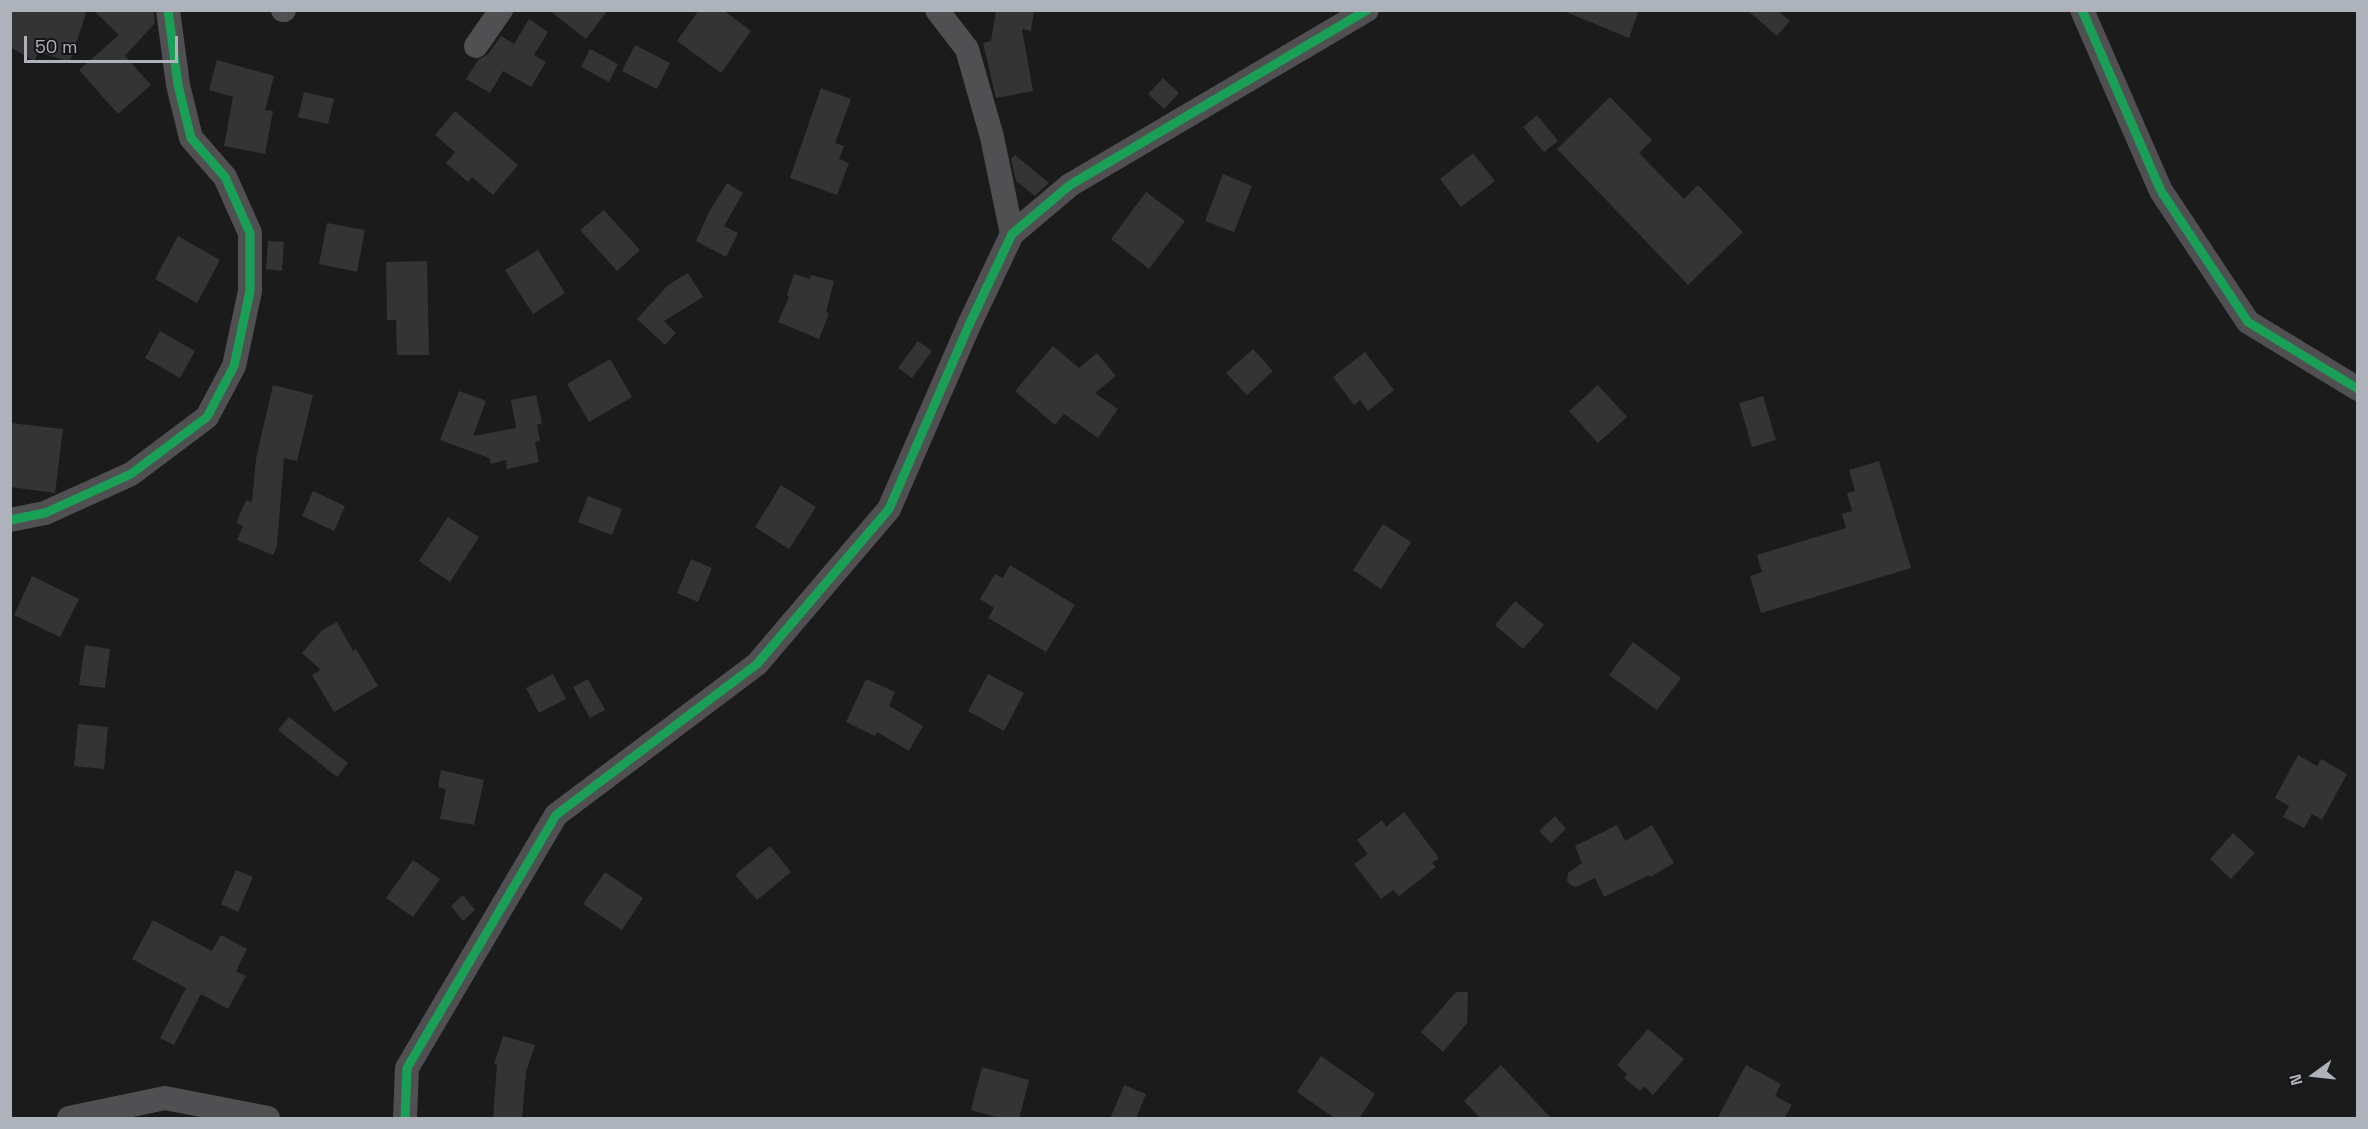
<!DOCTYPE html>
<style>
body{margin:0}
#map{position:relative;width:2368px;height:1129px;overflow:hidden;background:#1b1b1b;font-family:"Space Grotesk",sans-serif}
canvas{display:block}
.frame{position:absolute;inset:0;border:12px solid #aeb2ba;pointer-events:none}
.north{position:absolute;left:2284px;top:1045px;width:60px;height:60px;-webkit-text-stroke:4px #151517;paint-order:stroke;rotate:255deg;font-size:16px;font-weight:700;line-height:24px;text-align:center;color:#aeb2ba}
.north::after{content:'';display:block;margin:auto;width:21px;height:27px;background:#aeb2ba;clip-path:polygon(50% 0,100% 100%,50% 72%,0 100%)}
.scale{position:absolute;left:24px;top:36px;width:154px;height:27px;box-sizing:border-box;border:3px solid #aeb2ba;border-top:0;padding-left:8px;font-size:18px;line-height:21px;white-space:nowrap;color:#aeb2ba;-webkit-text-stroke:4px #151517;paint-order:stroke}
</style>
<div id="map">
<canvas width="2368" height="1129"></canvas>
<div class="frame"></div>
<div class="north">N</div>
<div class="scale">50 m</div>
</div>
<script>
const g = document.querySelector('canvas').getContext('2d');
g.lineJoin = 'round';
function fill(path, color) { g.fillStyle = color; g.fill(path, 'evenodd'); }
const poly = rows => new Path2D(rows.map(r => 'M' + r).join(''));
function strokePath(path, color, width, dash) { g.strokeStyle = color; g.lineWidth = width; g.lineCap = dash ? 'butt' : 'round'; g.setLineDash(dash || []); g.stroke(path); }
fill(poly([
 [10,10,87,10,70,62,39,52,34,61,10,47],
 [93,10,151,10,154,13,155,23,125,56,151,85,118,114,79,70,119,35],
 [549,10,608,10,586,39],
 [699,10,723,10,751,31,721,73,677,41],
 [996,10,1034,10,1031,31,1022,29,1033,91,996,98,983,43,991,41],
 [1561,10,1639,10,1629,38],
 [1747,10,1777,10,1790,21,1777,36],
 [529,19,548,32,534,55,546,62,531,87,503,71,490,93,466,79,478,60,488,54,501,36,514,44],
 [635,45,670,63,657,89,622,71],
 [590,49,618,64,609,82,581,67],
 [217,60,274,76,265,110,273,111,265,154,224,146,233,97,209,90],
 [1163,78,1179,93,1164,109,1148,94],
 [821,88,851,99,835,143,844,146,839,159,849,163,837,195,790,178],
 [304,92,334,99,328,124,298,117],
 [1610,97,1652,140,1639,153,1684,199,1698,185,1743,232,1688,285,1557,149],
 [455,111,518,165,493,195,472,177,468,182,446,163,455,152,435,135],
 [1537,115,1558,141,1544,152,1523,127],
 [1473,153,1495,181,1461,207,1440,179],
 [1015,155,1049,183,1035,196,1016,181,1011,159],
 [1223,174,1252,186,1234,232,1205,221],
 [727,183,743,193,724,226,738,233,726,257,696,241,709,212],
 [1146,192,1185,221,1149,269,1111,239],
 [604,210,640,250,617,271,580,230],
 [327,223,365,230,357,272,319,264],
 [178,236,220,260,197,303,155,279],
 [268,241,284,242,282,271,266,269],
 [538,250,565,293,533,314,505,270],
 [427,261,429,355,397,355,396,320,387,320,386,262],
 [688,273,703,297,664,321,676,333,665,345,637,319,668,285],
 [794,274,810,279,811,275,834,281,826,312,829,313,819,339,778,322,789,297,787,295],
 [160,331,195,351,180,378,145,358],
 [918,341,932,351,912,378,898,368],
 [1053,346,1079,368,1097,353,1116,376,1095,393,1118,409,1098,438,1064,414,1055,425,1015,391],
 [1253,349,1273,371,1247,395,1226,373],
 [1365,352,1394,390,1368,411,1360,400,1354,405,1333,377],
 [610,359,632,397,589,422,567,384],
 [273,385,313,395,297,461,284,458,277,546,273,555,237,540,243,526,236,523,246,500,252,502,256,459],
 [1598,385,1627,417,1598,443,1569,411],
 [459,391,486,401,473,436,516,428,511,400,536,395,542,423,537,425,540,441,535,442,539,462,507,469,506,460,491,464,489,458,440,440],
 [1763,396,1776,440,1752,447,1739,403],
 [10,423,63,429,55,493,10,487],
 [1879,461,1911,568,1761,613,1750,576,1762,572,1757,555,1846,528,1842,514,1852,511,1847,493,1855,491,1849,470],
 [781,485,816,507,789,549,755,527],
 [313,491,345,506,334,531,302,516],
 [588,496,622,509,612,535,578,522],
 [448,517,479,537,450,582,419,561],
 [1383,524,1411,542,1381,589,1353,570],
 [691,559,712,568,698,602,677,593],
 [1010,565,1075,605,1046,652,988,618,994,608,980,599,995,574,1003,578],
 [32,576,79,599,60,637,14,615],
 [1515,601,1544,625,1523,649,1495,625],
 [337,622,353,651,356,649,378,686,334,712,312,675,321,670,302,653,322,630],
 [1633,642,1681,678,1657,710,1609,675],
 [85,645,110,649,105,688,79,685],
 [553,674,566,699,539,713,526,688],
 [988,674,1024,693,1004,731,968,711],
 [588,679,605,710,590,718,573,687],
 [866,679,895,692,889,706,923,726,909,751,877,732,875,736,846,722],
 [289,717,348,763,337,777,278,730],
 [78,724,108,727,104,769,74,766],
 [2298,755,2317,766,2321,759,2347,774,2322,820,2312,814,2304,828,2283,817,2289,806,2275,798],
 [441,770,484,780,474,825,440,819,446,789,438,787],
 [1404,812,1439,858,1432,863,1436,867,1399,896,1393,890,1381,899,1354,864,1368,854,1357,840,1382,820,1386,827],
 [1555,816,1566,829,1551,843,1539,831],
 [1617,825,1625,841,1652,825,1674,863,1650,877,1649,875,1604,897,1595,878,1576,887,1571,885,1567,881,1568,873,1582,863,1575,846],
 [2233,833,2255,853,2231,879,2210,859],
 [770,846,791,872,757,900,735,875],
 [413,860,440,879,413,917,386,898],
 [236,870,253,877,238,912,221,904],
 [605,872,643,898,622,930,583,904],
 [463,895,475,910,463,921,451,906],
 [153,920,212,951,221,935,247,949,236,971,246,976,228,1009,201,994,174,1045,160,1038,186,988,132,959],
 [1456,992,1468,992,1467,1023,1443,1052,1421,1032],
 [1648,1029,1684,1059,1653,1095,1644,1086,1640,1091,1624,1078,1627,1074,1617,1065],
 [503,1036,535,1045,526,1072,522,1119,493,1119,497,1065,494,1064],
 [1321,1056,1375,1094,1359,1119,1336,1119,1297,1092],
 [1501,1065,1552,1119,1481,1119,1464,1101],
 [1746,1065,1781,1084,1775,1096,1792,1105,1784,1119,1717,1119],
 [982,1067,1029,1080,1019,1119,1003,1119,971,1110],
 [1124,1085,1146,1094,1136,1119,1110,1119]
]), '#343435');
strokePath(poly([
 [283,10,284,10],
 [937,10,967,49,992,137,1012,234],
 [2082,10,2161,191,2248,322,2358,389],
 [476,46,501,10],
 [10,520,45,513,131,474,207,417,234,366,250,291,250,233,225,177,191,138,178,85,168,10],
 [69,1118,165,1098,268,1118],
 [405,1118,407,1068,556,815,757,664,889,509,969,325,1012,234,1070,185,1367,10]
]), '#505053', 24);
strokePath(poly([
 [2082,10,2161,191,2248,322,2358,389],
 [10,520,45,513,131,474,207,417,234,366,250,291,250,233,225,177,191,138,178,85,168,10],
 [405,1118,407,1068,556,815,757,664,889,509,969,325,1012,234,1070,185,1367,10]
]), '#1a9f57', 9);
</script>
